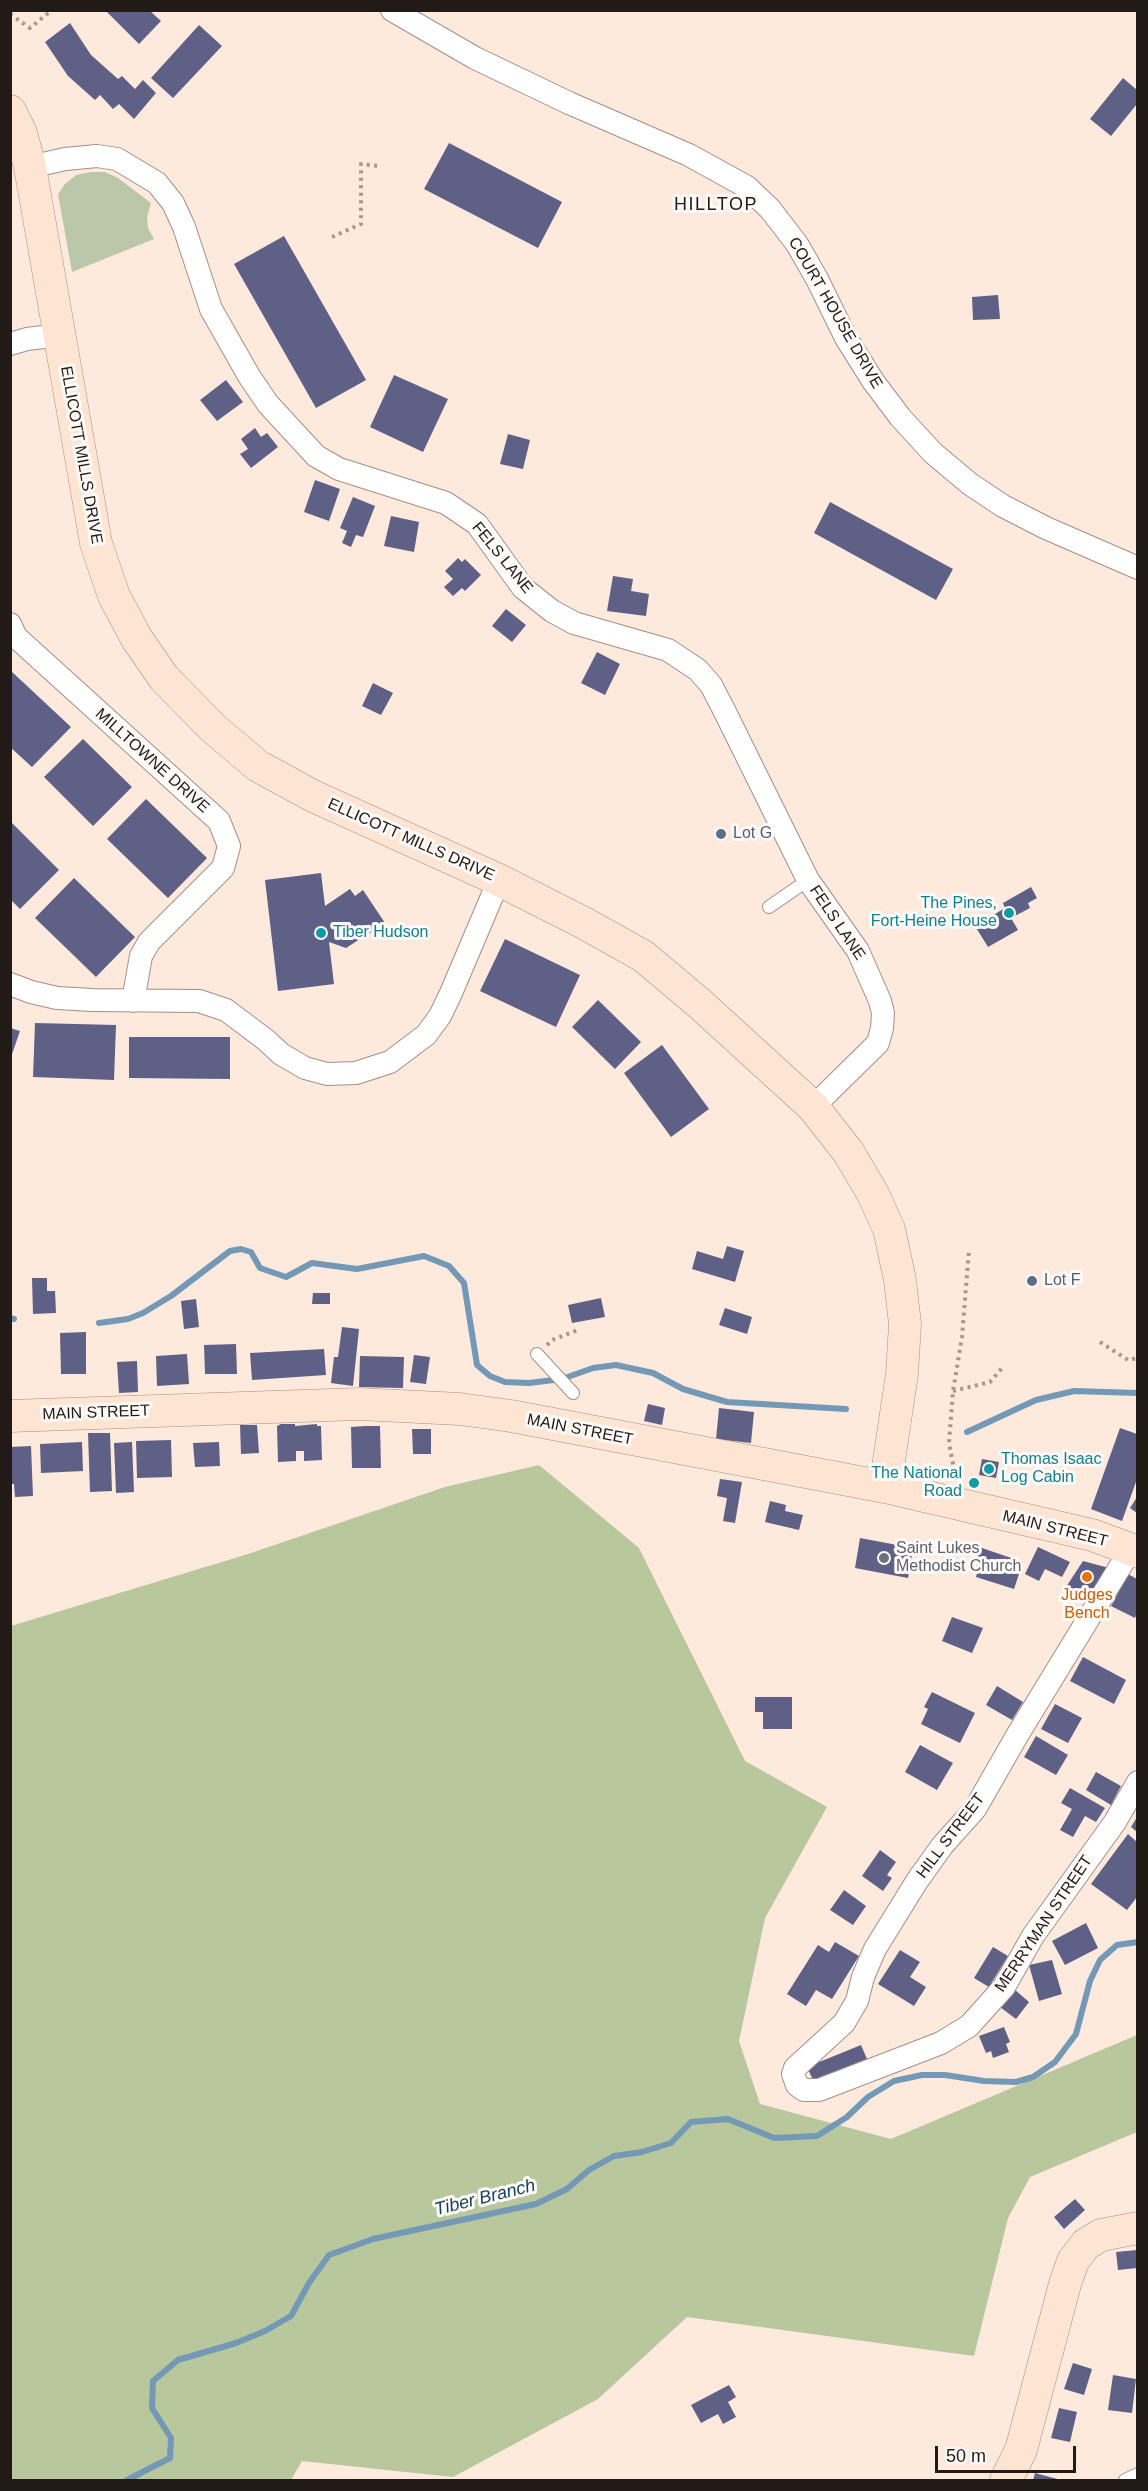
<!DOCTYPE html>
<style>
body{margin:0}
#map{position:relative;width:1148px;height:2491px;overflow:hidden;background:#fee9dd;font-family:Helvetica,sans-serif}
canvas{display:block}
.frame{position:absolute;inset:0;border:12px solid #211a16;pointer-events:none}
.scale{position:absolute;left:935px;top:2446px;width:141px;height:27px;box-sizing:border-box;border:3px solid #211a16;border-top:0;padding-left:8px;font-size:18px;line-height:21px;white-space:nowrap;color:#211a16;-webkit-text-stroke:4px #fefaf8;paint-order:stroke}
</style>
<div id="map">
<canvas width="1148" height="2491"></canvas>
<div class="frame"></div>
<div class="scale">50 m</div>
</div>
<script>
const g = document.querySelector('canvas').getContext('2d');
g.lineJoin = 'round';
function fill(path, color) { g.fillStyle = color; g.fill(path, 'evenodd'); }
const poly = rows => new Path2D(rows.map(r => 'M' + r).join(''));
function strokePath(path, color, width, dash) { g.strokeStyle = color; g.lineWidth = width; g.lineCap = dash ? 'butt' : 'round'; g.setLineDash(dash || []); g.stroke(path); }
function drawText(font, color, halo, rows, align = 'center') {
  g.font = font + ' Helvetica,sans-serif'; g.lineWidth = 6; g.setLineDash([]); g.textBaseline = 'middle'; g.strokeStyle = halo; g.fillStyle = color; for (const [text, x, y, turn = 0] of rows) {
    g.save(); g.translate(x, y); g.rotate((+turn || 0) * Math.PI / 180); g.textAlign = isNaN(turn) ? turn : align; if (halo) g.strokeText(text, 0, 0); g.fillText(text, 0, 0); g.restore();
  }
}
fill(poly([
 [91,172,105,172,118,178,151,203,147,217,148,228,154,239,72,272,58,194,65,184,76,175]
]), '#bcc6a8');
fill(poly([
 [539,1465,639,1548,745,1761,827,1807,765,1918,739,2041,760,2104,891,2139,1137,2035,1137,2132,1030,2177,1008,2218,974,2356,687,2317,598,2399,453,2477,302,2461,291,2480,11,2480,11,1626,248,1554,445,1487]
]), '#b8c79c');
strokePath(poly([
 [10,1318,14,1319],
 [99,1323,128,1319,143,1313,171,1296,230,1251,241,1249,251,1252,260,1268,286,1277,312,1263,357,1269,424,1256,449,1266,464,1283,477,1365,490,1376,505,1382,529,1383,562,1379,593,1368,616,1365,653,1373,683,1389,727,1402,846,1409],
 [967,1432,1036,1400,1074,1391,1138,1393],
 [127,2480,170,2458,171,2438,152,2408,153,2381,178,2360,236,2343,265,2331,291,2316,309,2283,329,2255,373,2239,536,2204,567,2189,589,2170,614,2156,642,2152,671,2143,691,2122,728,2119,774,2138,817,2136,847,2117,868,2097,894,2081,922,2075,945,2075,984,2081,1016,2082,1033,2077,1055,2062,1076,2034,1090,1981,1100,1960,1117,1945,1138,1942]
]), '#7399b6', 6);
fill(poly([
 [105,10,149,10,161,21,139,44],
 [70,23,91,55,118,79,122,76,135,89,143,80,156,93,134,119,119,104,113,109,100,95,95,100,68,76,45,42],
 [199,25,222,46,173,98,151,78],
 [1123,78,1137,90,1137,104,1111,136,1090,119],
 [449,143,562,202,538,248,424,189],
 [284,236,366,380,316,408,234,264],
 [998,295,1000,319,973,320,972,297],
 [394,375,448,399,423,452,370,427],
 [226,380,243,402,217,421,200,400],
 [255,428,261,437,267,433,278,447,251,468,240,454,248,449,241,439],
 [508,434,530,440,523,469,500,464],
 [315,480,340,489,329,521,304,512],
 [353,497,375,506,363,537,356,535,351,547,342,543,347,531,340,528],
 [830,502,953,569,936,600,814,533],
 [391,516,419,522,414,552,384,546],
 [458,558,462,562,465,559,481,575,465,591,462,588,453,596,444,587,453,579,445,571],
 [613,576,633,579,631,591,649,594,646,616,607,611],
 [506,609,526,625,512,642,492,626],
 [597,652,620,664,605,695,581,683],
 [10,670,71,727,32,767,10,747],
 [373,683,393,693,381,715,362,706],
 [83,739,132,787,93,826,44,777],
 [146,799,207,858,168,898,107,839],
 [10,821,59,870,20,909,10,899],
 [321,873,325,906,350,889,355,896,363,890,385,923,346,948,329,942,334,984,278,991,265,880],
 [74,878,135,937,96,977,35,918],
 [1031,887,1037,898,1028,903,1030,908,1011,918,1018,930,988,947,975,926,1005,908,1003,903],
 [505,939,580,975,556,1027,480,991],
 [598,1000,641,1042,615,1069,572,1027],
 [35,1023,116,1025,114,1080,33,1077],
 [10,1028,20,1031,11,1057,10,1057],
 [129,1037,230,1037,230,1079,129,1078],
 [662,1045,709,1109,671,1137,624,1073],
 [727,1246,744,1251,735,1282,692,1269,697,1251,723,1259],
 [32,1278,47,1278,47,1291,55,1291,56,1313,33,1314],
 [313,1293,330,1293,330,1304,312,1304],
 [601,1298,605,1317,572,1323,568,1305],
 [196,1299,199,1327,184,1329,181,1301],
 [725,1308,752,1317,747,1334,719,1325],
 [342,1327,359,1329,353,1386,331,1383,334,1357,338,1357],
 [86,1332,86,1374,61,1374,60,1333],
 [236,1344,237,1374,205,1374,204,1345],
 [324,1349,326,1375,252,1380,250,1353],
 [187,1354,189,1384,157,1386,156,1356],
 [414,1355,430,1357,426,1384,410,1382],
 [360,1356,404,1357,403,1388,359,1387],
 [137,1361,138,1392,119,1393,117,1362],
 [648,1404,665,1408,662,1425,644,1421],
 [719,1408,754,1412,751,1443,716,1439],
 [281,1424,295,1424,295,1426,317,1424,317,1426,321,1426,322,1460,304,1461,304,1451,296,1451,296,1461,278,1462,277,1426],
 [240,1425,257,1425,259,1453,241,1454],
 [366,1426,380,1426,381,1468,352,1468,351,1427],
 [1120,1428,1137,1434,1137,1479,1122,1521,1091,1509],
 [412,1429,431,1429,431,1454,413,1454],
 [88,1433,110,1433,112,1491,90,1492],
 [171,1440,172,1477,137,1478,136,1441],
 [82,1442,83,1471,41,1473,40,1444],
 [132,1442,134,1492,116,1493,114,1443],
 [219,1442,220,1466,195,1467,193,1443],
 [31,1446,33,1496,15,1497,14,1484,10,1484,10,1447],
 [982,1459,999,1462,996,1478,979,1475],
 [720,1479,742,1482,735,1523,723,1521,727,1498,717,1496],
 [1137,1497,1137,1513,1130,1508],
 [770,1501,786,1505,785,1511,803,1515,799,1530,765,1522],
 [860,1538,913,1548,908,1578,855,1568],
 [979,1547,1023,1562,1014,1589,976,1577,980,1563,975,1561],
 [1038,1547,1070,1562,1062,1577,1045,1569,1039,1581,1025,1574],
 [1083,1561,1109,1568,1087,1601,1066,1587],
 [1128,1574,1137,1579,1137,1613,1135,1618,1111,1606],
 [952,1617,983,1628,972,1653,942,1641],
 [1083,1657,1126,1680,1114,1704,1070,1681],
 [997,1686,1023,1702,1012,1720,986,1705],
 [932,1692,975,1713,960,1743,921,1724,928,1709,924,1707],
 [755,1697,792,1697,792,1729,763,1729,763,1712,755,1712],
 [1055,1704,1082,1718,1068,1743,1041,1729],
 [1036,1736,1068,1755,1056,1775,1024,1757],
 [920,1745,953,1763,937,1790,905,1772],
 [1096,1772,1121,1786,1111,1805,1086,1790],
 [1070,1788,1105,1808,1096,1822,1085,1816,1073,1837,1060,1830,1072,1809,1061,1803],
 [1137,1817,1137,1832,1131,1827],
 [1128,1834,1137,1842,1137,1897,1127,1910,1091,1884],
 [880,1850,896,1862,887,1875,892,1878,883,1891,862,1876],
 [844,1890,866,1906,853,1925,830,1910],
 [1086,1923,1098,1948,1065,1965,1052,1941],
 [835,1942,859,1956,832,1999,816,1990,806,2006,787,1994,818,1945,829,1952],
 [993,1947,1008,1956,989,1987,974,1978],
 [900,1950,920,1962,910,1977,926,1987,914,2006,878,1984],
 [1052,1960,1062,1994,1039,2001,1029,1965],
 [1014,1989,1029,2002,1016,2019,1000,2007],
 [1004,2027,1010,2042,1006,2044,1009,2052,993,2058,991,2051,986,2053,979,2036],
 [861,2045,867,2059,813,2080,807,2067],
 [1075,2199,1085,2210,1064,2229,1054,2217],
 [1137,2250,1137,2268,1118,2270,1116,2252],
 [1073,2363,1092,2369,1084,2395,1064,2389],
 [1113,2375,1136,2379,1132,2413,1108,2410],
 [729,2385,736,2397,728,2402,736,2417,723,2424,718,2414,701,2423,691,2405],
 [1059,2408,1077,2412,1070,2442,1051,2438],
 [1035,2473,1061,2480,1033,2480]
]), '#5e6086');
const lane = poly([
 [769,907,808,880],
 [537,1354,573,1393],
 [1125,2480,1138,2474]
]);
const street = poly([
 [392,10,475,58,569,103,689,155,747,187,770,209,797,244,817,279,846,338,873,381,900,417,933,453,970,484,1003,506,1046,528,1138,568],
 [30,167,65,159,97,156,117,159,157,183,173,203,184,227,211,309,249,376,268,404,316,456,339,469,446,503,477,524,523,588,552,611,574,623,668,650,698,670,711,685,724,710,808,880,858,951,880,1001,883,1013,882,1028,878,1043,813,1107],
 [10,344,27,339,60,335],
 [10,624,16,637,219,821,229,846,223,868,149,942,141,956,133,1001],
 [10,984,31,992,57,998,93,1000,199,1001,226,1010,266,1040,281,1054,305,1068,327,1074,356,1073,390,1062,426,1035,440,1016,451,993,499,880],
 [1131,1549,1018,1734,975,1809,942,1846,917,1881,875,1949,863,1977,857,2001,844,2023,795,2068,793,2074,797,2085,804,2090,819,2090,941,2043,969,2026,1004,1987,1033,1936,1115,1822,1138,1782]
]);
const secondary = poly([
 [10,111,21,133,30,167,96,543,114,596,137,639,164,678,213,728,258,766,313,796,499,880,584,923,643,956,699,1003,813,1107,849,1153,873,1194,889,1229,900,1280,905,1324,902,1374,885,1487],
 [10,1416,359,1404,460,1409,511,1416,885,1487,1092,1535,1138,1552],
 [1006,2480,1021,2450,1065,2284,1073,2261,1086,2244,1101,2235,1138,2228]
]);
strokePath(lane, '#a28f84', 14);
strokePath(street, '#a28f84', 24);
strokePath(secondary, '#a28f84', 33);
strokePath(poly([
 [10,14,30,28,52,10],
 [332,237,361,224,361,164,379,166],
 [1100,1342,1128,1360,1138,1358],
 [547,1345,552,1340,578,1330],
 [953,1391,990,1382,1003,1367],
 [952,1479,954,1469,949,1443,953,1391,962,1337,969,1250]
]), '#a6978e', 4, [3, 4.5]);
strokePath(lane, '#fff', 12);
strokePath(street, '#fff', 22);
strokePath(secondary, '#fee5d3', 32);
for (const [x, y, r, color] of [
 [721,834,6,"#5c6f8a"],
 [1009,913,6,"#0f9aa8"],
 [321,933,6,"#0f9aa8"],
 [1032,1281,6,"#5c6f8a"],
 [989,1469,6,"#0f9aa8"],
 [974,1483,6,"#0f9aa8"],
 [884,1558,6,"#6b7280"],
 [1087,1577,6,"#e8710a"]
]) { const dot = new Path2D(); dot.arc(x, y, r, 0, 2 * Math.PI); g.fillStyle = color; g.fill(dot); strokePath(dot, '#fefaf8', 2); }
drawText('16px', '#211a16', '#fefaf8', [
 ["COURT HOUSE DRIVE",835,313,60],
 ["ELLICOTT MILLS DRIVE",81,455,80],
 ["FELS LANE",502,558,51],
 ["MILLTOWNE DRIVE",152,761,42],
 ["ELLICOTT MILLS DRIVE",411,840,24],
 ["FELS LANE",837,923,56],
 ["MAIN STREET",96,1413,-2],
 ["MAIN STREET",580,1430,11],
 ["MAIN STREET",1055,1529,14],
 ["HILL STREET",951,1836,-53],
 ["MERRYMAN STREET",1044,1924,-56]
]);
drawText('16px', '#4e5e75', '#fefaf8', [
 ["Lot G",733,834],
 ["Lot F",1044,1281]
], 'left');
drawText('16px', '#0d838f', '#fefaf8', [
 ["The Pines,",997,904],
 ["Fort-Heine House",997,922],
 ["Tiber Hudson",333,933,"left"],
 ["Thomas Isaac",1001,1460,"left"],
 ["Log Cabin",1001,1478,"left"],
 ["The National",962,1474],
 ["Road",962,1492]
], 'right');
drawText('16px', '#5b616d', '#fefaf8', [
 ["Saint Lukes",896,1549],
 ["Methodist Church",896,1567]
], 'left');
drawText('16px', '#c56008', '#fefaf8', [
 ["Judges",1087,1596],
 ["Bench",1087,1614]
]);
g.letterSpacing = '1.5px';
drawText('18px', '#211a16', '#fefaf8', [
 ["HILLTOP",716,205]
]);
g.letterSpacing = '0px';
drawText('italic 18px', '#134260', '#fefaf8', [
 ["Tiber Branch",485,2198,-14]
]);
</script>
